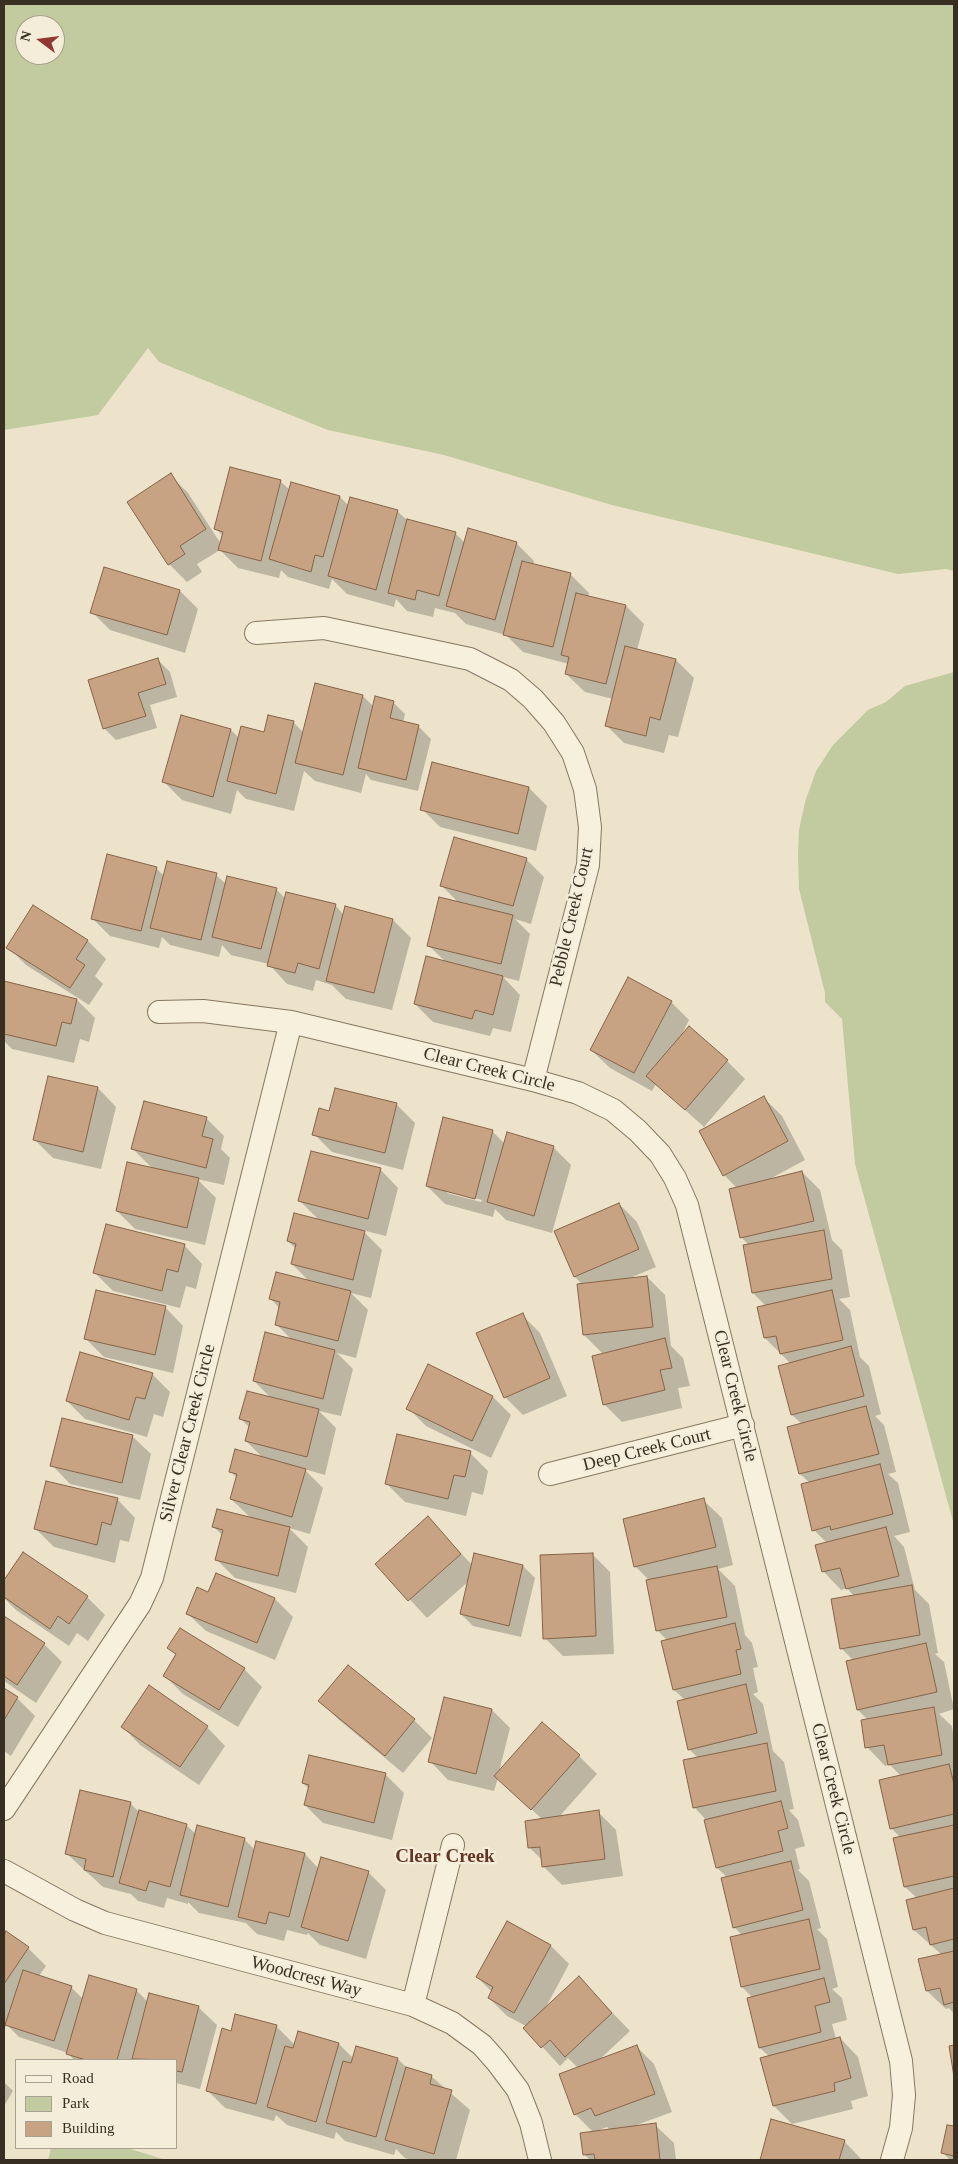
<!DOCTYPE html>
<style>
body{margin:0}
#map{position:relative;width:958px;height:2164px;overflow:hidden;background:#ece3ca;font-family:"Times New Roman",serif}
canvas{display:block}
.frame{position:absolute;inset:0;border:5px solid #392e22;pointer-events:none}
.legend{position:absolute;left:15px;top:2059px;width:162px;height:90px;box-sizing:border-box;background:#f4edd9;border:1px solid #a9a190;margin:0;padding:6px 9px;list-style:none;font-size:15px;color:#392e22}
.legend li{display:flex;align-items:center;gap:10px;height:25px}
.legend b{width:25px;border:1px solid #a9a190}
.north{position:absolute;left:15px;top:15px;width:50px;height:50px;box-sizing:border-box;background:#f4edd9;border:1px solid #a9a190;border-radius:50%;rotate:285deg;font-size:14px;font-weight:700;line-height:20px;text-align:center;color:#392e22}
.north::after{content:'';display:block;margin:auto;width:18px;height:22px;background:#923834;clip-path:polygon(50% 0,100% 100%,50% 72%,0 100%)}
</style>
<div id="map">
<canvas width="958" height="2164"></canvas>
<div class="frame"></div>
<ul class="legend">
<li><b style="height:6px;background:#f7f0dd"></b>Road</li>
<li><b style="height:14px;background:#c2ca9f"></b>Park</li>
<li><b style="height:14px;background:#c7a383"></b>Building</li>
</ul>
<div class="north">N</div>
</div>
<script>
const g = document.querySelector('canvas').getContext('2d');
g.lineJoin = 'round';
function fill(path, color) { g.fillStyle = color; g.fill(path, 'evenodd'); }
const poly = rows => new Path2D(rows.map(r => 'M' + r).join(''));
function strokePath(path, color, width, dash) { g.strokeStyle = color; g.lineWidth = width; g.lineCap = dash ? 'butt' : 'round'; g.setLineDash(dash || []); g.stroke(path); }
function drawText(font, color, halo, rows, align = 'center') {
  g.font = font + ' "Times New Roman",serif'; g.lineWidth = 4.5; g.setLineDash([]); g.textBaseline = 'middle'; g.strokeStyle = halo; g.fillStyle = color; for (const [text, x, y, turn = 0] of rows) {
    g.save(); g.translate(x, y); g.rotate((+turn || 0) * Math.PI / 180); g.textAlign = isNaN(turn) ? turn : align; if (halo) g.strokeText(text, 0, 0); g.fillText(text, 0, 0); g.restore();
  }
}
fill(poly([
 [4,4,954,4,954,571,946,569,898,574,612,505,444,455,328,430,159,362,148,348,98,415,4,430],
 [25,25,55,25,55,55,25,55],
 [954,672,954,1525,855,1164,842,1019,825,1002,825,993,799,889,798,855,799,830,805,802,816,771,833,745,868,710,886,702,905,686],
 [51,2148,127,2148,166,2160,48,2160]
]), '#c2ca9f');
fill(poly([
 [170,475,188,493,221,544,223,536,216,529,280,481,290,490,340,497,349,506,397,511,407,520,455,533,465,543,516,543,534,561,533,565,571,575,589,593,588,597,626,606,644,624,637,650,676,660,694,678,678,737,669,735,664,753,624,743,606,725,613,699,585,692,566,674,569,664,523,652,506,635,466,624,455,613,435,608,433,617,407,611,396,599,394,607,347,594,332,579,329,589,288,577,281,570,279,578,238,568,220,550,197,564,202,572,187,582,169,564],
 [180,591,198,609,185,653,110,630,92,612],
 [158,660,170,672,177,697,150,705,157,728,116,740,104,728],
 [363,696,374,707,393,702,405,714,403,723,418,726,431,739,418,791,371,780,366,774,361,793,315,781,304,771,294,811,246,799,237,790,231,814,182,800,164,782,231,730,239,738,264,734,293,722,304,733],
 [529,788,547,806,536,851,440,827,422,809],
 [526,859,544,877,531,924,515,919,530,934,519,981,503,977,520,995,511,1032,493,1028,490,1036,433,1022,415,1004,446,962,429,946,459,903,441,885],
 [156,868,164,876,216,875,226,884,276,889,286,899,335,905,344,915,393,920,411,938,392,1010,346,999,332,985,316,980,313,991,287,984,269,964,231,955,222,945,219,957,170,945,162,937,159,948,110,936,92,918],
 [34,906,88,941,106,959,95,976,103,984,89,1005,26,965,8,947],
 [5,983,77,1000,95,1018,89,1042,80,1039,74,1063,12,1049,4,1041],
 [671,1002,689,1020,682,1034,727,1061,745,1079,704,1127,656,1084,652,1091,610,1068,591,1050],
 [49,1077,98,1088,116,1107,101,1169,53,1158,35,1140],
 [764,1098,782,1116,805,1160,768,1180,802,1172,820,1190,832,1240,842,1250,850,1297,839,1299,850,1310,860,1357,869,1366,881,1414,875,1416,884,1425,896,1472,888,1474,898,1483,910,1532,894,1536,904,1547,915,1590,929,1604,938,1653,935,1654,944,1662,954,1709,939,1714,952,1726,954,1741,954,2014,949,2008,946,2009,927,1991,942,1955,914,1930,917,1898,905,1887,901,1838,891,1828,901,1776,890,1765,885,1766,867,1747,868,1720,858,1710,847,1662,854,1661,842,1649,833,1600,854,1596,847,1588,841,1590,823,1571,827,1543,814,1530,810,1483,800,1474,802,1424,792,1415,791,1364,765,1338,766,1306,753,1293,749,1245,742,1238,737,1188,724,1175],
 [397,1105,415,1123,403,1170,332,1152,314,1134,330,1112],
 [206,1118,224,1136,221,1149,230,1158,224,1185,197,1179,216,1198,205,1245,135,1229,117,1211,153,1169,133,1149],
 [492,1131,505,1144,553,1147,571,1165,552,1233,506,1220,495,1209,493,1217,445,1204,427,1186],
 [447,1191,482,1200,481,1202,447,1193],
 [380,1169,398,1188,386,1236,362,1230,382,1250,371,1298,351,1293,368,1310,356,1358,337,1353,353,1369,341,1416,319,1411,336,1428,325,1475,304,1469,323,1488,310,1534,289,1528,308,1547,296,1593,235,1578,217,1560,223,1536,214,1527,252,1519,231,1499,237,1478,230,1471,264,1459,246,1441,250,1428,241,1419,272,1399,254,1381,292,1340,276,1324,280,1309,271,1299,309,1281,292,1264,296,1249,288,1241,320,1221,300,1201],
 [619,1204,637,1222,656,1267,630,1278,647,1277,665,1295,671,1346,683,1358,690,1386,678,1388,682,1408,622,1422,604,1404,603,1354,584,1335,579,1285,583,1285,575,1277],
 [184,1245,202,1264,196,1289,186,1286,180,1308,113,1291,95,1273],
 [165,1307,183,1326,173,1373,104,1357,86,1339],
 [522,1315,540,1333,567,1396,523,1415,505,1397],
 [429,1366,493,1397,511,1415,491,1458,426,1426,408,1408],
 [152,1374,170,1392,163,1417,154,1414,147,1437,85,1419,67,1401],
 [132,1436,151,1454,140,1500,70,1484,52,1465],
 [470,1453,488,1471,483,1495,472,1492,466,1516,405,1502,387,1484],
 [117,1499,135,1518,129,1542,120,1540,115,1563,54,1547,36,1529],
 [703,1500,722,1518,733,1565,718,1569,735,1586,745,1635,752,1643,758,1667,753,1668,758,1692,753,1694,763,1704,773,1751,784,1762,794,1809,789,1810,798,1820,805,1846,795,1849,800,1869,798,1870,809,1881,821,1928,817,1929,827,1939,838,1987,832,1989,842,1998,847,2020,832,2024,836,2039,840,2038,858,2057,868,2096,851,2101,853,2109,792,2124,774,2106,770,2057,760,2048,753,1998,742,1987,742,1935,734,1927,728,1878,717,1868,707,1821,695,1808,685,1761,698,1758,689,1749,685,1700,674,1690,668,1641,657,1630,650,1581,635,1566],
 [428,1518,473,1566,523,1566,535,1578,521,1637,473,1626,461,1614,469,1581,427,1618,377,1564],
 [23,1554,87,1597,105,1615,88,1641,77,1633,69,1646,16,1610,4,1598,4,1582],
 [592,1554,610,1572,614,1654,563,1656,545,1638],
 [275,1599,293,1617,275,1660,206,1631,187,1613],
 [4,1617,44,1644,62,1662,36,1703,4,1681],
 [169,1648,244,1669,262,1687,238,1727,183,1694,165,1676,177,1656],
 [149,1687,207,1727,225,1746,199,1785,140,1745,122,1726],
 [4,1690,17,1698,35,1716,11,1756,4,1751],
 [445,1699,492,1710,510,1728,499,1772,579,1756,597,1774,559,1817,598,1812,616,1830,623,1876,562,1885,544,1867,543,1861,529,1847,542,1819,498,1778,494,1791,448,1780,430,1761],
 [320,1701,414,1720,432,1738,403,1773,338,1719],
 [310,1756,386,1775,404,1793,392,1840,323,1823,305,1805,309,1789,303,1783],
 [130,1803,139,1812,186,1825,196,1834,244,1839,255,1850,305,1854,319,1869,368,1872,386,1890,366,1959,320,1945,308,1933,307,1935,287,1930,284,1941,257,1934,246,1923,199,1913,188,1902,188,1904,167,1898,164,1908,138,1901,131,1894,103,1887,66,1853],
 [507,1922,551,1946,569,1964,545,2009,579,1978,630,2031,599,2060,636,2046,654,2064,672,2112,634,2126,655,2125,674,2143,676,2160,590,2160,584,2154,593,2132,575,2114,578,2068,568,2058,560,2066,525,2028,526,2026,507,2016,489,1998,492,1992,477,1977],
 [607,2127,610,2130,597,2131],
 [6,1933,28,1948,46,1966,39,1976,71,1987,83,1999,136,1990,148,2002,198,2007,217,2025,200,2089,176,2083,176,2060,74,2060,68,2053,19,2037,7,2025,4,2029,4,1937],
 [276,2026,295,2045,299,2032,339,2044,354,2059,357,2048,398,2059,408,2069,431,2076,470,2110,456,2160,412,2160,405,2158,396,2149,394,2155,345,2141,336,2132,334,2139,287,2125,276,2115,274,2121,225,2108,207,2090,232,2032],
 [4,2082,13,2091,4,2106],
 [772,2120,844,2141,862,2160,761,2160],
 [948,2126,954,2128,954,2160,950,2160,943,2153]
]), '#0003');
const building = poly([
 [230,467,281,480,261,561,218,550,223,532,214,529,230,467],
 [171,473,206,529,180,546,185,554,168,565,127,502,171,473],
 [291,482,340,496,323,557,315,555,311,572,269,559,291,482],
 [350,497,398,510,376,590,328,576,350,497],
 [407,519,456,532,439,596,417,590,415,600,388,593,407,519],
 [468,528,517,542,495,620,446,606,468,528],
 [522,561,571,573,553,647,503,635,522,561],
 [104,567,180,590,167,635,90,613,104,567],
 [576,593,626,605,606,684,565,674,569,657,561,655,576,593],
 [625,646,676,659,660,720,650,717,646,736,605,726,625,646],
 [158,658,166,684,138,693,146,716,103,729,88,680,158,658],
 [315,683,363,695,343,775,295,763,315,683],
 [375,696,394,701,390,718,419,725,406,780,358,768,375,696],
 [181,715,231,729,213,797,162,782,181,715],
 [268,715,294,721,276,794,227,781,241,726,264,732,268,715],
 [432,762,529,787,518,834,420,810,432,762],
 [454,837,527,858,513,906,440,886,454,837],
 [107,854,157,867,141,931,91,919,107,854],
 [167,861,217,873,201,940,150,928,167,861],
 [227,876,277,888,261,949,212,937,227,876],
 [286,892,336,904,319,969,298,963,295,973,267,966,286,892],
 [439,897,513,915,501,964,427,946,439,897],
 [33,905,88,940,76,959,85,965,70,988,6,948,33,905],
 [345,906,393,919,374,993,326,981,345,906],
 [426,956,503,976,493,1015,475,1010,472,1019,414,1004,426,956],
 [628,977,672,1001,634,1073,590,1050,628,977],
 [4,981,77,999,71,1024,62,1022,56,1046,4,1034,4,981],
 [689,1026,728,1060,685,1110,646,1076,689,1026],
 [48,1076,98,1087,83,1152,33,1140,48,1076],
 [335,1088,397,1103,385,1153,312,1135,319,1108,329,1111,335,1088],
 [764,1096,788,1141,723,1176,699,1131,764,1096],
 [144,1101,207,1117,202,1136,213,1139,206,1168,131,1149,144,1101],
 [443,1117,493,1130,475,1199,426,1186,443,1117],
 [507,1132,554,1146,534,1216,487,1202,507,1132],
 [311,1151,381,1168,368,1219,298,1201,311,1151],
 [127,1162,199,1178,187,1228,116,1211,127,1162],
 [802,1171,814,1221,740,1238,729,1189,802,1171],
 [619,1203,639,1249,574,1277,554,1231,619,1203],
 [294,1213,365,1231,353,1280,291,1264,296,1244,287,1241,294,1213],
 [106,1224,185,1244,178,1272,167,1269,162,1291,93,1273,106,1224],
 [824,1230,832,1279,752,1293,743,1245,824,1230],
 [276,1272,351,1291,338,1341,275,1325,280,1302,269,1299,276,1272],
 [647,1276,653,1327,583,1335,577,1284,647,1276],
 [96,1290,166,1306,155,1355,84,1339,96,1290],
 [832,1290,843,1340,780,1354,776,1336,764,1338,757,1307,832,1290],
 [523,1313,550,1378,504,1398,476,1333,523,1313],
 [265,1332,335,1350,323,1399,253,1381,265,1332],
 [665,1338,672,1368,660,1370,665,1390,603,1405,592,1356,665,1338],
 [851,1346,864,1396,791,1415,778,1366,851,1346],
 [80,1352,153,1373,145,1399,136,1397,129,1420,66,1401,80,1352],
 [428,1364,493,1396,472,1441,406,1409,428,1364],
 [247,1391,319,1409,307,1457,245,1441,250,1422,239,1419,247,1391],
 [866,1406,879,1454,799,1474,787,1427,866,1406],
 [62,1418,133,1435,122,1483,50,1466,62,1418],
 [397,1434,471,1451,465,1477,454,1475,448,1499,385,1484,397,1434],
 [235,1449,306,1469,292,1517,230,1499,237,1474,229,1472,235,1449],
 [880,1464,893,1514,831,1530,830,1526,812,1531,801,1484,880,1464],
 [46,1481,118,1498,111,1525,102,1522,97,1545,34,1529,46,1481],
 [704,1498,716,1547,634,1567,623,1519,704,1498],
 [217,1509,290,1527,278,1576,215,1560,223,1530,212,1527,217,1509],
 [428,1516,461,1554,408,1601,375,1564,428,1516],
 [886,1527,899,1576,846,1589,840,1568,822,1572,815,1545,886,1527],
 [23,1552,88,1596,69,1624,58,1616,50,1629,4,1597,4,1580,23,1552],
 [474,1553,523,1565,509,1626,460,1614,474,1553],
 [593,1553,596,1636,543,1639,540,1555,593,1553],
 [717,1566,727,1617,656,1631,646,1580,717,1566],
 [216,1573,275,1598,257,1643,186,1614,197,1587,208,1592,216,1573],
 [912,1585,920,1635,840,1649,831,1599,912,1585],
 [4,1616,45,1643,17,1685,4,1676,4,1616],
 [735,1623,741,1649,736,1650,741,1674,673,1690,661,1641,735,1623],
 [180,1628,245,1668,219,1710,163,1676,176,1654,167,1648,180,1628],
 [926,1643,937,1692,857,1710,846,1661,926,1643],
 [348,1665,415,1719,385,1756,318,1701,348,1665],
 [746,1684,757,1733,688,1750,677,1701,746,1684],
 [149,1685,208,1726,180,1767,121,1727,149,1685],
 [4,1688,18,1697,4,1720,4,1688],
 [444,1697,492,1709,476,1774,428,1762,444,1697],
 [934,1707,942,1755,888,1765,884,1745,865,1748,861,1720,934,1707],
 [542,1722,580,1755,531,1810,494,1776,542,1722],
 [767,1743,776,1791,693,1808,683,1760,767,1743],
 [309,1755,386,1773,374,1823,304,1805,309,1785,302,1783,309,1755],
 [949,1764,954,1784,954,1814,890,1829,879,1780,949,1764],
 [80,1790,131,1802,113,1877,84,1870,86,1859,65,1854,80,1790],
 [781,1801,788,1828,778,1831,783,1851,716,1868,704,1820,781,1801],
 [139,1810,187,1824,170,1887,149,1881,146,1891,119,1883,139,1810],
 [599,1810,605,1859,542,1867,540,1847,528,1848,525,1821,599,1810],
 [197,1825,245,1838,228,1907,180,1895,197,1825],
 [954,1825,954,1876,904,1887,893,1838,954,1825],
 [256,1841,305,1853,289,1917,269,1912,266,1924,238,1917,256,1841],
 [321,1857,369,1871,348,1941,301,1927,321,1857],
 [791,1861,803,1910,733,1928,721,1878,791,1861],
 [954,1888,954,1939,930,1945,926,1927,913,1930,906,1900,954,1888],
 [809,1919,820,1969,741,1987,730,1937,809,1919],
 [507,1921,551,1945,514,2013,488,1998,493,1987,476,1977,507,1921],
 [6,1931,29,1947,4,1984,4,1935,6,1931],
 [954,1951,954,2002,944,2005,940,1988,926,1991,918,1959,954,1951],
 [23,1970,72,1986,54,2041,5,2025,23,1970],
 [89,1975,137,1989,117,2060,86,2060,66,2054,89,1975],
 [579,1976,612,2013,565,2057,550,2040,541,2048,523,2028,579,1976],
 [824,1978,830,2002,815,2006,821,2032,759,2048,747,1998,824,1978],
 [149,1993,199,2006,182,2072,176,2071,176,2060,132,2059,149,1993],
 [235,2014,277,2025,256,2104,206,2091,222,2028,231,2031,235,2014],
 [298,2031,339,2043,316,2122,267,2107,285,2046,293,2048,298,2031],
 [840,2037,851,2078,834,2083,835,2091,773,2106,760,2058,840,2037],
 [637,2045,655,2094,595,2116,591,2108,574,2115,559,2074,637,2045],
 [954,2045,954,2077,949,2046,954,2045],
 [356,2046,398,2058,376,2137,326,2123,343,2061,351,2063,356,2046],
 [406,2067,432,2075,430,2084,452,2090,434,2154,385,2140,406,2067],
 [771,2119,845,2140,839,2160,760,2160,771,2119],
 [656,2123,660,2160,595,2160,594,2154,583,2155,580,2133,656,2123],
 [947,2125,954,2126,954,2156,941,2153,947,2125]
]);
fill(building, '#c7a383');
strokePath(building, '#856347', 1);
const street = poly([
 [256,633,324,628,470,659,511,680,533,699,554,723,573,753,585,789,590,827,588,865,533,1080],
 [159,1012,203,1011,291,1022,533,1080,578,1093,613,1110,638,1131,660,1154,675,1178,687,1205,901,2061,904,2095,901,2128,892,2160],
 [550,1474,743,1425],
 [4,1809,140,1604,152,1578,291,1022],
 [4,1871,75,1910,105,1923,413,2005,452,2023,482,2045,497,2062,518,2090,531,2123,540,2160],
 [413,2005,453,1845]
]);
strokePath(street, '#877760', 24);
strokePath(street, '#f7f0dd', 22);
drawText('18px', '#392e22', '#f4edd9', [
 ["Pebble Creek Court",572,917,-77],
 ["Clear Creek Circle",489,1070,14],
 ["Clear Creek Circle",735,1396,76],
 ["Silver Clear Creek Circle",188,1433,-76],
 ["Deep Creek Court",647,1450,-14],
 ["Clear Creek Circle",833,1789,76],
 ["Woodcrest Way",306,1977,15]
]);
drawText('bold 19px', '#633525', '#f4edd9', [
 ["Clear Creek",445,1857]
]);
</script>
